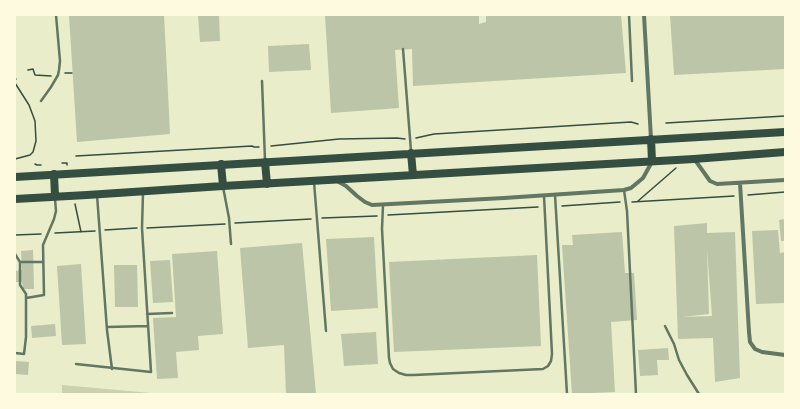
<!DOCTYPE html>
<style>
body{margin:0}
#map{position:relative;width:800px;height:409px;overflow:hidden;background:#e9edc9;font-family:"Work Sans",sans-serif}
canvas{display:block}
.frame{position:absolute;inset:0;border:16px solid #fefae0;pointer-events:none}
</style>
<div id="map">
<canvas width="800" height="409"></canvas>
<div class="frame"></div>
</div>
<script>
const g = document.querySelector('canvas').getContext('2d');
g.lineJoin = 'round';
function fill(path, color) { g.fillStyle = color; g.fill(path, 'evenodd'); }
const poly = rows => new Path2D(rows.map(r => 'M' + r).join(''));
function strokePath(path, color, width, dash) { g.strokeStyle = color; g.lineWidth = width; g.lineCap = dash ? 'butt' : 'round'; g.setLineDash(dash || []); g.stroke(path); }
fill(poly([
 [62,385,162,394,62,394]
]), '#cad2ad');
fill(poly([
 [69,15,164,15,167,72,170,134,77,142],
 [198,15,219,15,220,41,200,42],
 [325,15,479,15,479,24,486,22,486,15,621,15,626,73,413,86,412,49,395,50,399,108,331,113],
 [670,15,785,15,785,69,674,75],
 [309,44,311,70,269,72,268,46],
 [785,219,785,241,781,241,779,220],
 [707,223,707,233,735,232,740,378,715,382,713,338,678,339,674,226],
 [707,249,712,316,682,317,709,314],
 [778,230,780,253,785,252,785,303,756,304,752,231],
 [622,232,625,273,634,273,637,320,611,322,615,392,572,394,562,245,573,245,572,235],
 [374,237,378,308,331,311,326,239],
 [302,243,316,394,286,394,284,345,248,348,240,248],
 [33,250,34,289,23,289,22,282,15,282,15,271,22,270,21,251],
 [217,251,223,334,198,336,199,350,176,352,178,378,157,379,153,318,176,317,172,254],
 [537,255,541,346,394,352,389,262],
 [170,260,173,302,153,303,150,261],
 [81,264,86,344,62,345,57,266],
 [114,265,137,265,138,307,115,307],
 [55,324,56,336,32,338,31,326],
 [376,332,378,364,344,366,341,334],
 [668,348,669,360,657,360,658,375,640,376,638,350],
 [15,361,29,362,28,375,15,374]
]), '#bcc5a7');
strokePath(poly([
 [28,70,33,69,35,75,51,76],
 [65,73,72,73],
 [15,80,16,79],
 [15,83,29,105,35,121,36,141,33,152,30,155,15,159],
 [666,123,785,116],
 [416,138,434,134,631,122,638,124],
 [271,146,339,139,397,138,405,139],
 [76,156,252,146,254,147,259,147],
 [62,163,67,163,67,165],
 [35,164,37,165,41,165],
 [748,195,785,192],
 [638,201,676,168],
 [632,202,734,196],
 [75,204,81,232],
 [562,206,620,202],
 [388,215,538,207],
 [322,218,377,216],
 [235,223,311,219],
 [147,228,225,224],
 [105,230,137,228],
 [55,233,95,231],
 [15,235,41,234]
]), '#344e41', 1.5);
strokePath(poly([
 [629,15,632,81],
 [403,49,411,151],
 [262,81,265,160],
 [41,101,51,87,58,75,59,70,60,61,56,15],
 [314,182,326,331],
 [223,187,229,218,231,244],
 [624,190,627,211,636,394],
 [97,195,107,330,112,369],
 [555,195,567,394],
 [383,205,382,229,389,358,390,363,393,369,399,373,406,375,414,375,543,369,548,366,551,361,552,354,544,196],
 [15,254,20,262,20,285,26,294,26,337,24,354,15,353],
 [20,262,43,262],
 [26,298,44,295,43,245,54,219,56,211,55,199],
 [147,314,172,313],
 [665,326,674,344,679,360,687,375,699,394],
 [107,327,148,326],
 [76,364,151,372,142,228,143,193]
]), '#617663', 2.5);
strokePath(poly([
 [644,15,651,139],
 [695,160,710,181,717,184,785,180],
 [337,181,346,186,357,196,365,202,372,205,504,198,624,190,631,188,643,178,648,169,652,162],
 [740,183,749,332,750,342,755,349,762,352,785,355]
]), '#617663', 4);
strokePath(poly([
 [651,139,652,161],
 [411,153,413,175],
 [265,162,267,184],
 [221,164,223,186],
 [54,174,55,196],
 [15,177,785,132],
 [15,199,87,195,223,186,694,159,785,152]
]), '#344e41', 8);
</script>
